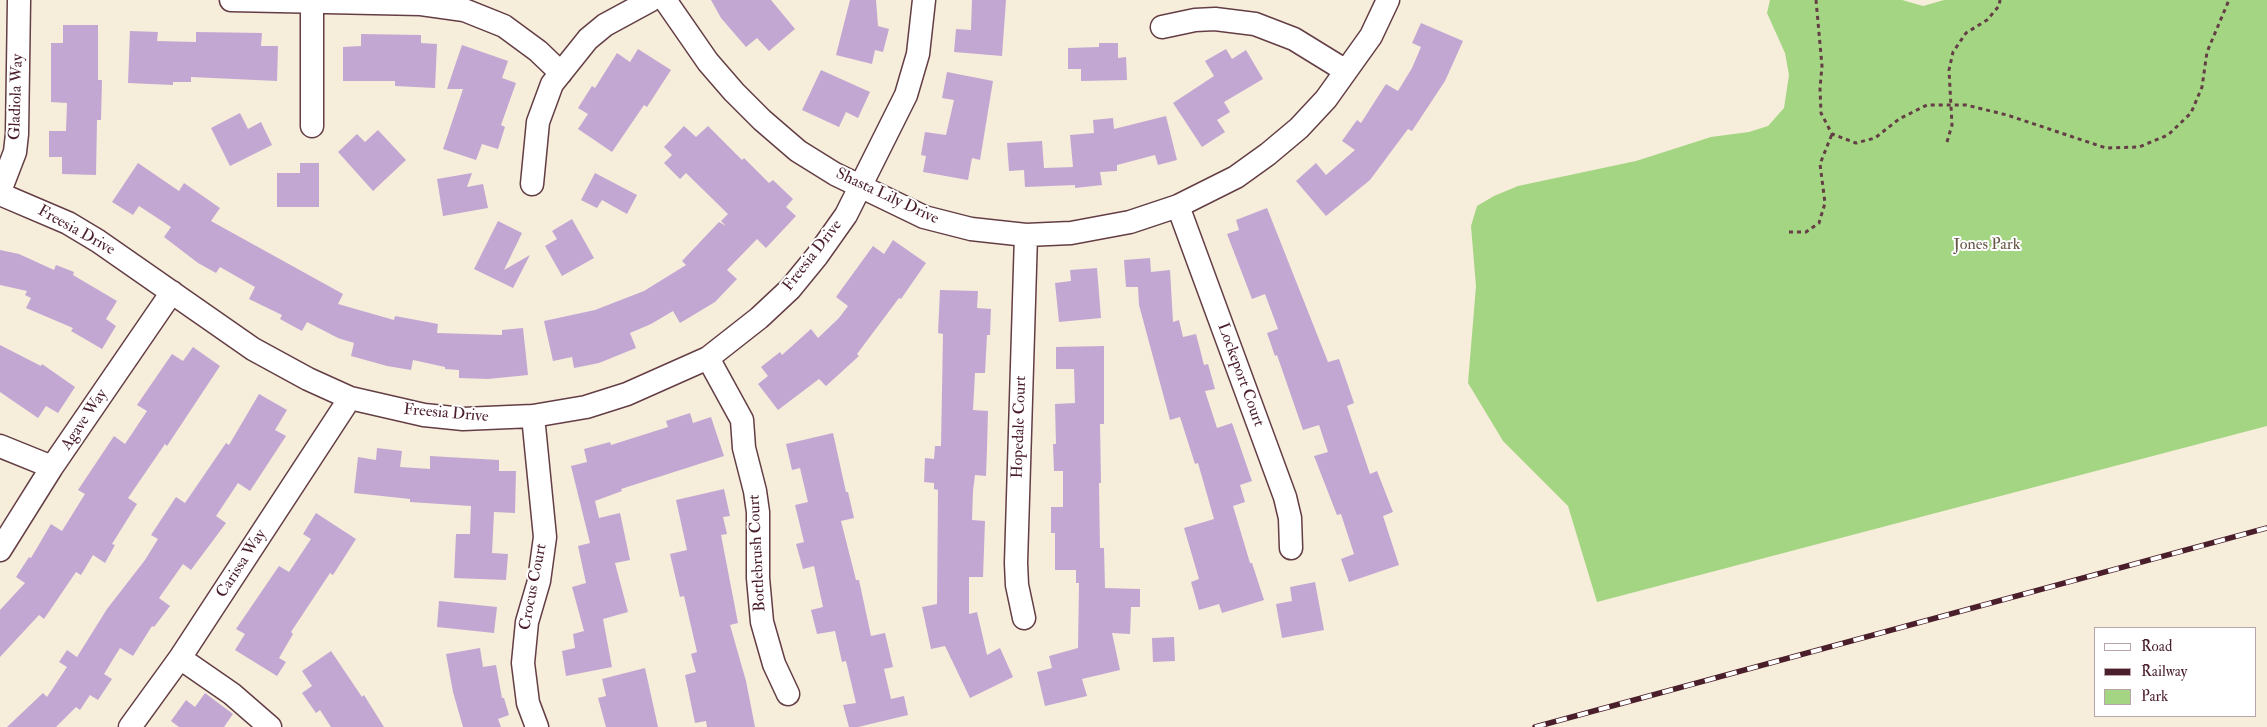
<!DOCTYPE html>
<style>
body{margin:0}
#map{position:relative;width:2267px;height:727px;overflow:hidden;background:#f6eddb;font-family:"IM FELL Double Pica",serif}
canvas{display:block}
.legend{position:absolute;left:2094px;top:627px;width:162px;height:90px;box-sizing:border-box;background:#fff;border:1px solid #b7a5aa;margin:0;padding:6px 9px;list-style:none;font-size:15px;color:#4a1f2b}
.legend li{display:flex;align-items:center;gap:10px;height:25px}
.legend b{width:25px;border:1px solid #b7a5aa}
</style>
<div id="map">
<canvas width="2267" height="727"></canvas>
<ul class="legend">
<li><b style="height:6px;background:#fff"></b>Road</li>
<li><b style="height:6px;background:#4a1f2b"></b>Railway</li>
<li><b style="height:14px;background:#a4d583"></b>Park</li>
</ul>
</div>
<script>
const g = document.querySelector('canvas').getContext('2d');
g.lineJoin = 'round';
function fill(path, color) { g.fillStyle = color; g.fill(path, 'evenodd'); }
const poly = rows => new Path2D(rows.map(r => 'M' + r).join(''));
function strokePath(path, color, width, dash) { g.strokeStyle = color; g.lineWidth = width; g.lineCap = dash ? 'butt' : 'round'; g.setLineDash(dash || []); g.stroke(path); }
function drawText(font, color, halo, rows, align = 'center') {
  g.font = font + ' "IM FELL Double Pica",serif'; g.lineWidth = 4; g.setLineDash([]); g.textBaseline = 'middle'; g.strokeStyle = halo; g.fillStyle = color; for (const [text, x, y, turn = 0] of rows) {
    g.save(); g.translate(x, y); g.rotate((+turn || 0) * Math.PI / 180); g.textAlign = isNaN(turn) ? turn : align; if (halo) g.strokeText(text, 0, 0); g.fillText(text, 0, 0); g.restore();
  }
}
fill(poly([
 [1770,0,1902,0,1923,6,1944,0,2267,0,2267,426,1597,602,1568,506,1503,441,1468,383,1476,286,1471,226,1477,206,1494,196,1518,186,1636,161,1711,137,1749,132,1768,126,1784,108,1789,75,1785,53,1767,13]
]), '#a4d583');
fill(poly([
 [711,0,771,0,795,29,769,51,757,38,746,47,721,18],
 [850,0,876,0,878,26,889,29,883,52,875,50,872,64,836,55],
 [972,0,1006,0,1002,56,954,52,956,29,971,30],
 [1421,23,1463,41,1445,81,1412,131,1408,129,1370,180,1326,216,1296,181,1316,163,1326,175,1355,150,1342,141,1357,120,1361,123,1386,84,1398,91,1412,68,1421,47,1412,43],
 [63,25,98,25,98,80,102,80,101,120,97,120,96,175,62,174,62,157,49,157,49,131,66,131,67,103,51,102,51,43,63,43],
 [130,31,158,32,157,41,196,42,196,32,262,33,261,46,278,46,277,81,191,77,191,82,173,82,173,85,128,83],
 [361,34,421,35,421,43,437,44,435,88,395,86,395,81,343,81,343,47,361,46],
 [1099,43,1118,43,1118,58,1126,57,1127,80,1081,81,1081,69,1068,69,1068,48,1099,47],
 [462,45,508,61,502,78,516,83,501,125,505,127,498,149,482,144,476,160,443,149,463,89,447,89],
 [638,49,671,70,647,107,644,105,612,152,578,129,588,114,578,108,592,86,595,88,617,53,630,62],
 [1226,49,1232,59,1246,50,1263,79,1224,102,1230,112,1217,120,1225,132,1202,147,1173,103,1214,76,1205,61],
 [821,70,870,92,858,118,846,112,839,127,802,110],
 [947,72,993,81,980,160,972,158,968,180,923,172,926,156,921,155,925,132,946,135,954,100,942,98],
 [240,113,248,129,261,122,272,145,230,166,211,128],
 [1166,116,1177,160,1158,165,1155,155,1117,165,1117,171,1100,172,1102,185,1075,188,1075,185,1025,187,1024,170,1009,171,1007,143,1042,141,1044,168,1073,167,1070,135,1094,133,1093,120,1113,118,1114,129],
 [684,126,696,137,708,126,742,160,744,158,769,183,773,180,793,199,786,207,796,216,766,248,757,239,727,270,737,279,715,302,680,323,673,311,651,324,630,333,636,348,599,363,574,368,572,357,553,361,544,321,595,310,644,291,686,265,682,261,719,222,726,226,721,221,728,214,686,173,680,179,664,163,672,155,664,147],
 [378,130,406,160,373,191,338,152,357,134,365,142],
 [138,163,179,191,184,183,220,208,211,221,343,294,338,304,394,320,395,316,438,324,437,333,502,335,502,330,523,328,528,375,488,379,459,378,459,370,445,369,445,367,413,360,411,370,387,366,351,356,354,343,338,338,307,322,302,331,280,319,282,315,249,299,255,287,220,267,216,273,198,263,164,237,171,227,139,206,133,215,112,202],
 [300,163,319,163,319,207,277,207,277,173,300,173],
 [472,173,467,187,483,184,488,208,443,216,437,179],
 [595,173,637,195,627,214,602,200,597,208,581,200],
 [1267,208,1328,362,1339,359,1354,403,1347,406,1370,474,1377,471,1393,512,1383,516,1399,565,1349,582,1341,559,1354,554,1341,514,1337,515,1314,456,1328,452,1319,425,1303,430,1277,355,1275,356,1267,333,1278,329,1265,294,1252,299,1227,234,1239,230,1236,220],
 [572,219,594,258,562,276,545,246,557,239,552,231],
 [498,221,522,233,504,270,530,255,513,288,474,269],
 [893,240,926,263,901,299,899,298,857,354,859,356,826,386,819,379,778,410,758,384,768,376,761,367,780,352,782,355,811,329,818,338,839,318,848,306,836,297,873,246,884,254],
 [0,250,19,254,54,270,56,265,74,272,73,275,117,301,106,319,116,326,102,349,71,331,73,328,26,308,31,298,25,295,27,291,0,285],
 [1150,258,1151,272,1170,270,1173,322,1179,320,1183,337,1196,334,1204,365,1208,364,1215,389,1205,391,1217,428,1232,423,1252,481,1240,485,1245,502,1233,506,1250,563,1252,563,1264,600,1222,613,1219,604,1199,610,1191,582,1199,579,1184,528,1214,519,1198,463,1195,464,1180,417,1170,420,1139,305,1138,287,1126,287,1124,260],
 [1097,268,1101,318,1059,322,1055,283,1071,281,1070,270],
 [940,290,978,291,977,308,991,309,990,335,987,335,985,373,975,373,973,410,988,411,987,448,986,476,975,475,973,491,972,520,985,521,983,577,969,577,969,614,977,612,987,655,1000,648,1013,677,970,698,945,646,931,649,922,607,937,604,938,490,934,489,934,483,924,482,925,458,934,459,935,446,941,446,943,334,938,333],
 [0,345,41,366,42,364,75,387,58,413,46,406,38,418,0,392],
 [1104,346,1104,424,1100,424,1101,483,1099,483,1100,548,1104,548,1105,588,1140,589,1140,607,1131,607,1130,634,1112,633,1120,670,1082,679,1087,696,1045,706,1037,672,1052,668,1049,656,1078,648,1079,583,1076,583,1076,570,1055,570,1055,533,1051,533,1051,507,1063,507,1063,471,1054,471,1053,444,1056,444,1055,404,1075,403,1074,369,1056,369,1056,347],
 [193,347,220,366,167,446,165,444,128,498,137,504,112,544,115,545,105,563,93,555,81,575,76,572,44,619,39,615,0,657,0,610,25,583,16,577,29,557,31,558,51,524,62,531,85,494,78,490,114,436,125,444,147,411,137,405,172,354,183,361],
 [259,394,287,410,275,430,286,436,250,491,238,483,216,516,226,523,191,570,183,564,159,598,170,606,154,627,152,626,133,656,120,648,104,674,112,679,98,700,90,695,80,710,76,707,56,727,7,727,43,693,47,697,67,667,59,662,67,650,77,657,107,609,145,560,158,539,151,535,176,497,185,503,226,443,229,445],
 [690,413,693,423,711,417,724,456,621,489,622,491,595,501,599,518,620,513,630,560,615,563,628,612,603,619,612,667,566,676,562,651,575,648,573,634,584,631,572,587,586,583,578,546,590,543,571,466,587,462,584,449,610,442,611,445,668,427,666,421],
 [833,433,846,492,848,492,854,518,841,521,856,580,859,580,871,636,885,633,893,667,884,669,891,699,904,696,908,715,858,727,849,727,843,705,856,703,846,661,842,662,835,631,817,634,811,610,823,607,814,566,803,569,796,544,804,542,795,505,808,502,800,468,792,470,786,444],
 [377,448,402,451,400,467,430,469,430,456,499,460,499,471,516,471,515,513,494,512,492,553,508,554,506,580,454,578,456,534,470,534,471,506,410,502,410,499,354,493,358,457,376,460],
 [724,489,730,516,723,517,727,534,721,535,738,623,730,625,746,681,755,727,707,727,706,721,695,723,685,675,696,672,691,654,697,652,684,596,680,597,670,554,687,550,676,500],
 [316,513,356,539,333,575,330,573,291,632,293,634,279,658,286,662,277,676,235,650,245,634,236,629,279,566,289,572,311,539,303,534],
 [1315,582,1324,630,1282,638,1276,604,1292,601,1290,587],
 [439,601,497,607,494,633,437,627],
 [1174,637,1175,661,1153,662,1152,638],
 [480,648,483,667,496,665,502,698,504,698,509,715,498,719,501,727,463,727,453,692,446,654],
 [331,651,362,697,364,695,384,727,331,727,320,710,316,713,302,693,312,686,302,671],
 [645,668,658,727,606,727,598,698,606,696,602,679],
 [205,693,233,714,224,727,179,727,171,721,186,700,195,707]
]), '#c3a7d3');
const minor = poly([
 [231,0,421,4,464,10,504,26,538,51,561,73],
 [665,0,708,62,734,92,762,120,798,151,835,174,924,217,971,229,1026,235,1071,233,1130,222,1178,206,1236,177,1268,154,1299,128,1326,99,1371,36,1388,0],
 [1162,27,1195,20,1215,19,1255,24,1294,39,1346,71],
 [312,126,312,1],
 [532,184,538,122,552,84,588,39,605,25,651,0],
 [0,191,15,152,17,134,19,0],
 [0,194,68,223,98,241,253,349,308,379,350,398,424,415,463,419,533,416,586,407,627,394,708,358,759,318,790,289,817,256,846,215,906,95,918,54,924,0],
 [1178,206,1285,497,1290,518,1291,548],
 [708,358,742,420,744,448,755,491,758,512,758,578,762,622,774,664,788,694],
 [533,416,545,537,539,581,527,622,523,663,528,703,537,727],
 [0,446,52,467],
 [0,550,52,467,172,292],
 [1024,618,1017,585,1016,563,1026,235],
 [180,658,232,694,270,727],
 [130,727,180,658,350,398]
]);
strokePath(minor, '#643e45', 25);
strokePath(poly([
 [1816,0,1822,66,1820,88,1821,113,1832,134,1856,143,1875,138,1899,119,1927,105,1966,105,2007,115,2106,148,2139,147,2168,135,2191,113,2202,87,2207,52,2229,0],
 [1947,142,1952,125,1949,70,1953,52,1966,33,1987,20,1999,6,2000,0],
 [1789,232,1806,232,1819,223,1825,203,1820,164,1832,134]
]), '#643e45', 3, [4, 4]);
strokePath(minor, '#fff', 22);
const rail = poly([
 [1535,727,2267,528]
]);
strokePath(rail, '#4a1f2b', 5.5);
strokePath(rail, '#fff', 4, [11]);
drawText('16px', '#4a1f2b', '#fff', [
 ["Gladiola Way",17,97,-88],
 ["Shasta Lily Drive",887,197,25],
 ["Freesia Drive",76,231,29],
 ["Freesia Drive",813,256,-52],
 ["Lockeport Court",1240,375,70],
 ["Freesia Drive",446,414,5],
 ["Agave Way",85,420,-56],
 ["Hopedale Court",1020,427,-88],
 ["Bottlebrush Court",758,553,-93],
 ["Carissa Way",242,564,-57],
 ["Crocus Court",534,587,-79]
]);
drawText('16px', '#655645', '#fff', [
 ["Jones Park",1987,246]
]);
</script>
